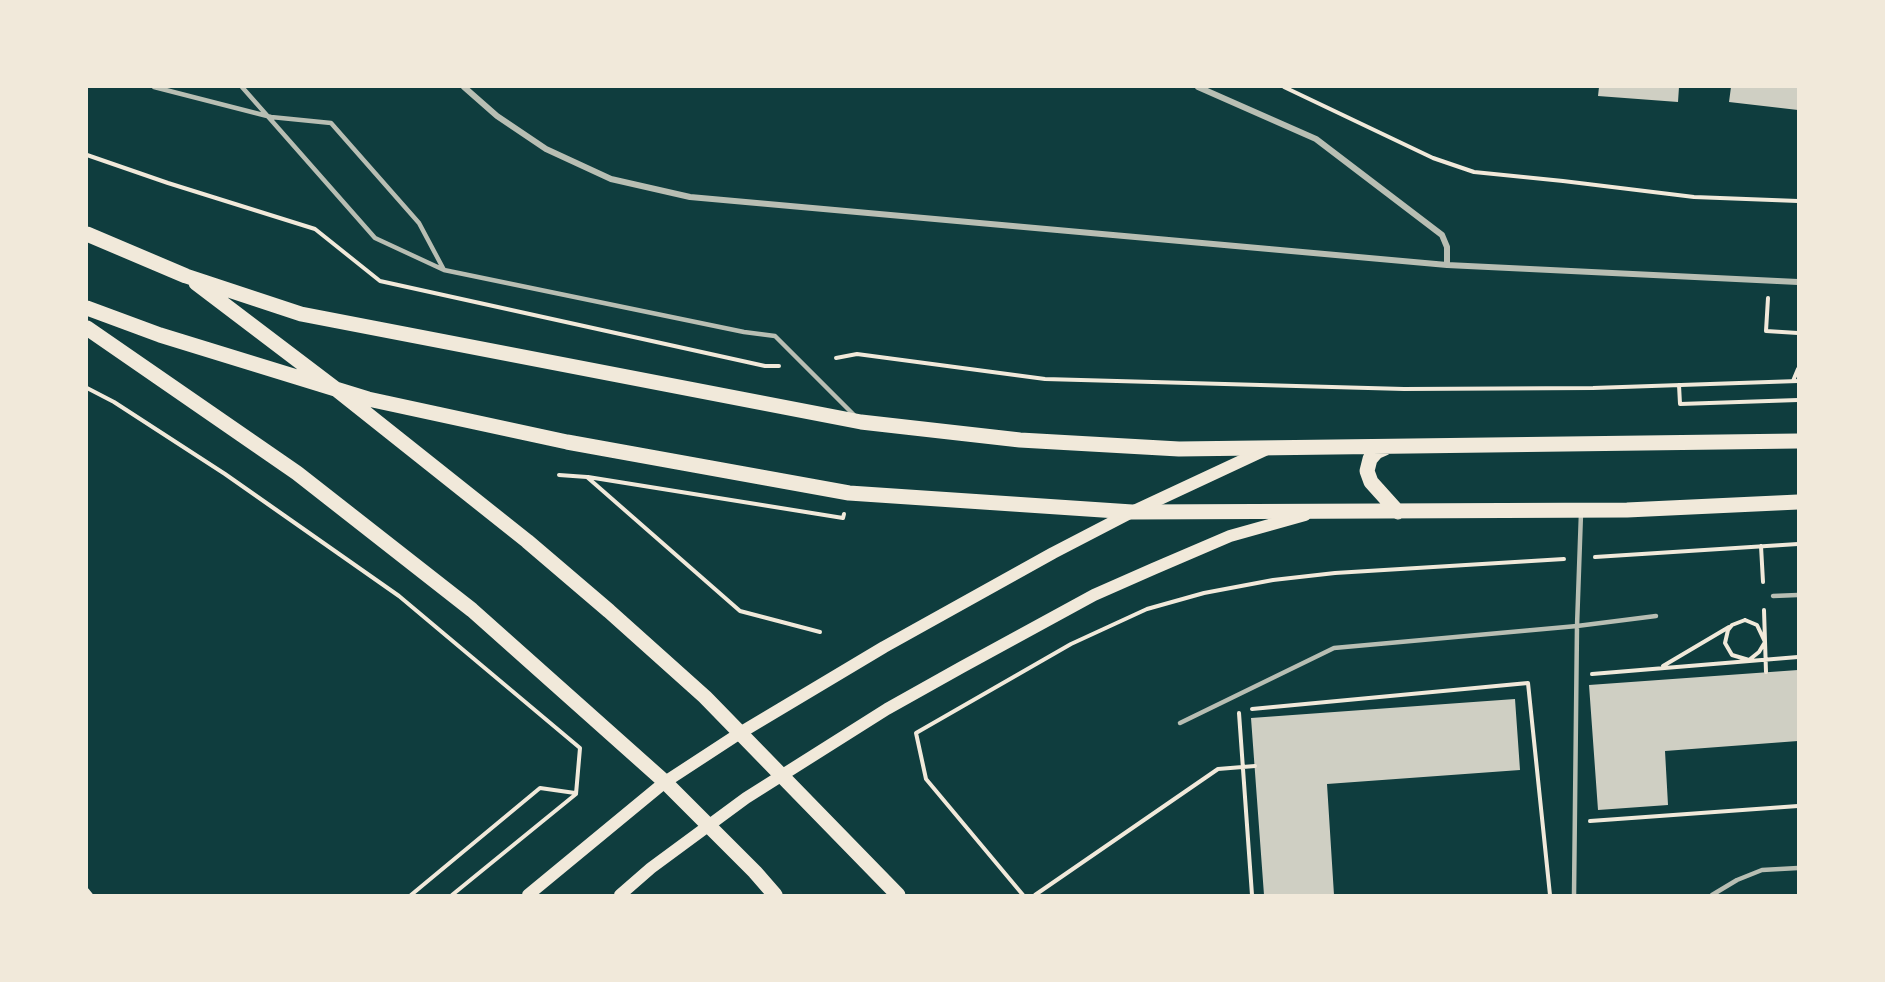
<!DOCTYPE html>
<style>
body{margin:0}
#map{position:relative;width:1885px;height:982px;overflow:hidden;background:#0f3d3e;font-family:"Fira Sans Condensed",sans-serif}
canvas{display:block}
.frame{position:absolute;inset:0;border:88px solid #f1e9da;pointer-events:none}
</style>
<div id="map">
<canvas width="1885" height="982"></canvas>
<div class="frame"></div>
</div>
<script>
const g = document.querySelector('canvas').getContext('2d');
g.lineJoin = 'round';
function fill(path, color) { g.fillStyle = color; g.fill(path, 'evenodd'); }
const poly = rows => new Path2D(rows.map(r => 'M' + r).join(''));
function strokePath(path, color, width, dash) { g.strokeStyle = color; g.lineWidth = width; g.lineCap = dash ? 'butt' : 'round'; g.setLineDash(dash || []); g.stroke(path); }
fill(poly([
 [1599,87,1679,87,1678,102,1598,96],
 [1731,87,1798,87,1798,110,1729,102],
 [1798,670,1798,741,1665,751,1668,805,1598,810,1589,685],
 [1515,699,1520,770,1327,784,1334,895,1264,895,1251,718]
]), '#cfcfc3');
strokePath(poly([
 [1284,87,1433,158,1474,172,1563,181,1694,197,1798,201],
 [87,155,168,183,315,229,380,281,765,366,779,366],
 [1768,298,1766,331,1798,333],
 [836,358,857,354,1045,379,1404,389,1593,388,1798,381],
 [1793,381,1798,369],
 [1679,385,1680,404,1798,400],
 [87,388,114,402,225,474,399,596,580,748,576,794,452,895],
 [559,475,587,477,740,611,820,632],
 [588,477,843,518,844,514],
 [1761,546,1763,582],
 [1595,557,1798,544],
 [1764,610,1766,672],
 [1745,620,1757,625,1765,642,1759,652,1749,660,1732,655,1725,643,1728,630,1732,625,1745,620],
 [1663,666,1729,627],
 [1592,674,1798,657],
 [1252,709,1528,683,1550,895],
 [1239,713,1252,895],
 [1590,821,1798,806],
 [87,890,91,895],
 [411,895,540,788,575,793],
 [1023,895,926,779,916,733,1071,644,1147,609,1204,593,1273,580,1335,573,1564,559],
 [1035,895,1218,769,1255,766]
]), '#f1e9da', 4);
strokePath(poly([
 [154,87,271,117,331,123,419,223,444,270],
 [242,87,375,238,444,270,744,332,775,336,855,416],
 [1773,596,1798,595],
 [1180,723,1334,648,1577,626,1656,616],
 [1574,895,1577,626,1581,513],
 [1712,895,1737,880,1762,870,1798,868]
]), '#b8beb3', 4.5);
strokePath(poly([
 [464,87,497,116,546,149,611,179,690,197,1447,265,1798,282],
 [1198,87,1316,139,1442,235,1447,247,1447,265]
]), '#b8beb3', 6);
strokePath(poly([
 [528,895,665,782,740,733,884,647,1053,553,1132,512,1267,449],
 [620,895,651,868,746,798,887,709,962,667,1094,595,1153,569,1230,536,1305,515]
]), '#f1e9da', 12);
strokePath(poly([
 [87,234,186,276,301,314,861,422,1020,440,1179,449,1798,441],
 [196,283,337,390,527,541,609,611,705,697,898,895],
 [87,308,160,335,368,399,567,442,849,493,1132,512,1627,510,1798,502],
 [87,328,297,473,472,610,665,782,755,872,775,895],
 [1385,448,1376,452,1370,459,1367,471,1371,482,1398,512]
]), '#f1e9da', 15);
</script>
